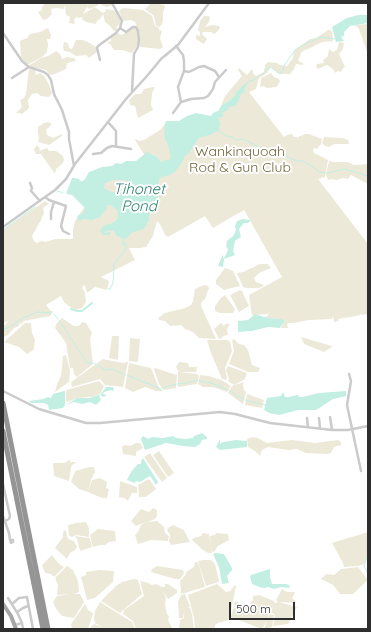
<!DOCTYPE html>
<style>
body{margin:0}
#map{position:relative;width:371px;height:632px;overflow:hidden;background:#fff;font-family:Quicksand,sans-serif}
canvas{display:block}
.frame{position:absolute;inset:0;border:4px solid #2e2e2e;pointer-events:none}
.scale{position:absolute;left:229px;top:602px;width:66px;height:18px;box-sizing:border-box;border:2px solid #2e2e2e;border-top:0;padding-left:5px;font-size:12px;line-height:14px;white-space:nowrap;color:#2e2e2e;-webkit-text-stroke:3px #fff;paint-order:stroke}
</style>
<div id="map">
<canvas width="371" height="632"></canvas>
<div class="frame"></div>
<div class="scale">500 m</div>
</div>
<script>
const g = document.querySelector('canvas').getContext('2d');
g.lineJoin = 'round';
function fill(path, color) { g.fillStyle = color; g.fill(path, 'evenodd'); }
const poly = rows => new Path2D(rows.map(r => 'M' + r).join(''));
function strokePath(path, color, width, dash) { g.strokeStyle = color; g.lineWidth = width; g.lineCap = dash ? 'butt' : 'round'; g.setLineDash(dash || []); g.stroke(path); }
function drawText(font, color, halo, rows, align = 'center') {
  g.font = font + ' Quicksand,sans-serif'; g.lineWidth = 4; g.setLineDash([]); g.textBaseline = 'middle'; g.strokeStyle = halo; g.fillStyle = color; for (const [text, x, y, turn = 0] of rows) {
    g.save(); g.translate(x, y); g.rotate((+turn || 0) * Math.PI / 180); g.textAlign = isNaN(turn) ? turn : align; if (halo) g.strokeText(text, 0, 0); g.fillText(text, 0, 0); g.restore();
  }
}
fill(poly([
 [45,3,65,3,65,4,65,3,87,3,87,6,88,3,111,3,112,5,107,7,101,5,100,3,97,6,89,9,87,7,83,14,95,7,103,13,106,11,105,9,112,10,116,11,121,20,120,25,117,26,117,31,114,31,110,26,105,22,103,14,100,19,97,21,96,24,86,22,82,19,82,17,79,18,76,17,74,20,75,24,69,23,70,17,66,15,65,5,64,9,56,8,51,9,52,14,47,19,43,20,38,12,42,10,42,7],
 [156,3,164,5,165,7,163,13,163,22,160,27,156,26,154,16,145,9,150,4],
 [124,8,143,10,152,16,155,26,159,28,159,30,162,31,160,38,163,47,160,49,140,47,140,33,135,22,131,20,123,21,121,17,121,15,119,12,121,9],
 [204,16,209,16,210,18,209,22,205,27,212,25,219,26,220,28,217,32,214,34,211,32,203,32,202,34,207,39,204,44,196,39,196,35,200,36,200,32,198,30,200,21],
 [368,24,368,55,359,29,355,25],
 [134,27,136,28,139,34,137,46,132,53,122,50,114,50,110,44,107,43,111,41,111,38,117,33,122,35],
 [48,28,51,35,50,39,47,39,48,45,47,52,42,57,27,65,21,57,20,41,27,38,30,34,40,32],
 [328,30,331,30,332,32,333,41,322,42,308,49,304,50,301,53,298,61,303,63,303,65,296,64,294,69,290,74,279,74,271,67,267,73,259,78,256,89,249,92,284,137,287,135,292,134,294,137,297,137,297,139,298,137,305,134,309,134,322,139,321,144,317,149,314,148,313,151,314,153,328,160,325,177,318,179,368,244,368,314,361,315,360,313,360,315,356,316,338,319,339,321,334,322,333,316,332,319,309,320,293,323,289,323,287,324,288,328,281,328,285,321,272,318,268,318,266,317,269,314,252,315,249,295,282,277,244,210,213,228,205,216,168,237,165,235,160,224,157,221,153,236,146,247,140,248,129,248,135,260,101,277,109,281,107,290,95,287,87,293,85,285,82,287,85,293,86,302,82,308,76,310,70,307,64,302,61,296,46,305,51,311,53,311,50,316,24,321,21,325,20,322,19,326,14,328,8,335,3,337,3,326,9,321,3,323,3,230,45,201,49,204,43,208,44,213,41,220,32,236,34,241,37,243,41,241,45,242,55,239,73,239,73,230,75,221,85,206,95,171,137,161,145,156,135,140,136,139,139,141,144,140,160,130,166,123,169,125,207,124,232,98,221,106,225,96,242,76,238,70,239,68,247,75,252,69,254,75,257,76,264,72,265,65,268,62,277,63,280,65,287,66,293,58,294,51,299,47,310,39,316,38],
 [76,40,83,40,90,43,96,47,97,52,89,58,86,55,76,56,70,52,64,51,63,47,64,42,68,43,69,48,72,49],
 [339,42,344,43,343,49,339,54,345,67,343,68,341,72,338,71,335,73,333,69,327,65,318,69,316,67,317,64,324,63,323,60,328,56,329,49,333,52,337,50],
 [56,51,60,54,62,59,67,57,74,58,76,61,67,63,66,69,64,70,52,75,49,74,46,70,28,66,41,58,48,56],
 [29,69,35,70,36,75,40,73,45,77,50,87,52,93,49,97,41,96,37,93,32,94,28,100,29,108,22,114,19,113,16,113,22,107,20,100,24,98,26,94],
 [271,73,275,78,278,78,280,81,277,87,267,88,263,86,260,87,261,78],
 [153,87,155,87,152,93,151,105,153,110,138,118,135,106,130,105,129,100,135,94,141,94,144,89],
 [48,122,52,124,46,130,47,135,53,138,62,134,62,136,49,145,38,142,39,138,38,133,38,127,44,123],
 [324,137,343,138,348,140,349,144,334,144,329,147,325,146,322,143],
 [37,145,40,149,39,151,47,148,49,151,56,151,63,156,64,160,63,163,56,169,55,174,41,154,36,154,34,149],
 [329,161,335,162,348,162,354,165,368,164,368,184,351,175,348,179,343,178,337,180,331,179,328,180,326,175],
 [260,264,268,264,271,268,259,273,254,278,256,282,262,284,264,286,259,288,246,288,243,287,237,273,243,272],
 [225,268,233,271,240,286,224,290,216,284,216,280],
 [204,285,208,286,209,288,205,299,201,303,201,306,216,339,199,338,193,332,185,329,181,325,170,326,165,321,159,320,158,318,165,313,185,308,191,305,193,301,195,289],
 [240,290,242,291,249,306,239,312,230,295],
 [225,295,235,309,233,313,220,313,215,311,215,306,221,298],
 [62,318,74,326,79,326,82,322,86,323,92,333,90,339,93,364,77,377,74,374,73,368,70,368,66,343,55,328,56,324],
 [25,323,31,323,32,333,35,340,34,349,32,351,27,354,19,347,4,342],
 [221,323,224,326,225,324,230,324,227,329,228,335,223,336,222,338,219,339,214,329],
 [112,336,119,336,118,360,109,358],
 [301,337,332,346,332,347,324,352,304,344],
 [130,338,140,339,138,362,129,361],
 [234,339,239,344,244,345,248,350,252,365,260,368,258,372,248,372,229,364,234,351,232,340],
 [207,340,228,340,230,342,232,351,225,368,227,378,226,380,222,379,211,353],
 [66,355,70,371,69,382,55,392,57,384,61,376,63,356],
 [103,359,123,363,128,362,123,387,105,385,100,379,72,387,71,382],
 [179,362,188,363,189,367,197,367,196,372,180,372,197,374,199,376,197,384,178,387,178,372,180,372,178,371,176,367],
 [129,363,151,368,159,388,163,391,156,391,145,387,133,392,125,388],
 [228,366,247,373,245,379,234,385,228,381,229,379,226,370],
 [155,368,177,375,176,388,164,390,159,384,154,369],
 [200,375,209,376,221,380,231,386,227,392,213,387,203,387,198,384],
 [99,381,104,386,101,393,92,397,77,398,68,402,66,401,66,390],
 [244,382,243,385,244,390,246,392,243,404,228,393,232,386],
 [247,394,264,400,262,408,245,405],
 [253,437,258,438,267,443,292,440,315,443,338,440,341,442,341,445,334,447,331,453,327,454,306,453,297,449,288,450,268,447,262,450,260,456,255,451,248,447,247,439],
 [136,443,140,443,143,448,136,452,136,456,123,454,122,447,124,445,131,446],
 [159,451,174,473,168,477,153,455],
 [150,453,167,478,162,482,144,457],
 [70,459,70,462,75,462,76,463,72,465,71,468,69,481,54,476,53,463,64,463,68,461],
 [90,467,94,467,95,472,91,480,88,492,79,489,71,482,75,471],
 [100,478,107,482,106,488,109,489,107,498,102,498,88,492,92,480],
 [149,479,156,489,146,497,139,497,138,485],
 [120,481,137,487,137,493,132,493,128,501,124,498,119,497],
 [153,508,157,510,157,516,155,519,147,522,157,521,164,527,165,533,169,536,168,541,151,540,138,544,135,535,138,532,141,525,146,522,136,526,131,521,141,509,149,512],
 [86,522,89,528,89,537,76,535,72,537,69,536,68,525,76,523],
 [173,525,184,530,190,542,171,545,169,541,170,535,167,530,168,528],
 [98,529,115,531,116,541,109,542,105,545,100,545,93,547,90,535],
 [65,530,66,531,68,539,74,541,77,547,75,550,70,553,67,559,55,548,63,537,63,532],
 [368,532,368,553,364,564,358,566,344,567,343,563,332,543],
 [203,533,209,534,211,545,210,536,215,535,216,533,228,534,229,540,218,546,214,552,212,551,212,553,208,553,203,550,192,540,194,538,201,536],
 [75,536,90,538,92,547,80,551,77,539],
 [52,555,58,563,64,567,54,577,51,574,45,573,42,565],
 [203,560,211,560,215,564,219,581,218,582,206,586,198,561],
 [195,562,197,562,199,565,205,587,181,594,180,581,186,574,186,572,194,567],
 [67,566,73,570,78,581,79,592,74,594,80,594,84,602,74,618,62,616,56,609,53,602,57,596,70,594,57,595,58,585,55,578],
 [157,566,183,570,184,573,180,579,175,579,151,572,152,569],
 [358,567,368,580,353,594,340,594,333,585,321,579,326,574,334,575,341,569],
 [99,570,114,571,113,582,95,598,87,600,81,577,86,575,86,572],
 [134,579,138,580,142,594,120,613,101,601,116,586,122,582],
 [140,581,148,583,152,585,156,584,162,587,165,587,165,584,168,584,177,590,177,593,168,599,163,592,166,598,165,605,167,614,169,616,168,620,172,628,176,629,136,629,133,621,123,614,124,610,144,596],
 [217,584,226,592,230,591,235,585,236,586,229,620,218,623,215,625,215,629,195,629,194,618,188,595],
 [282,589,287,592,295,592,292,599,295,600,296,603,279,602,297,607,288,624,273,626,275,615,271,612,273,605,270,612,257,608,268,613,268,617,270,614,274,615,272,627,267,629,264,629,267,621,262,629,231,617,235,601,253,607,250,603,253,600,253,596,259,595,274,601,275,603,278,602,276,600],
 [185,594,190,607,187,608,190,608,192,614,194,629,179,629,180,620,184,618,184,613,183,618,179,618,178,602,181,595],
 [100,602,132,622,135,629,89,629,94,624,103,627,95,623,94,619,95,611],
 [85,604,88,610,93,613,88,629,72,629,71,624]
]), '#ede9d9');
fill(poly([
 [358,15,368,15,368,23,350,26,344,32,344,36,341,37,344,41,336,42,332,27,347,18],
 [247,82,244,92,241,94,239,100,235,106,229,107,228,110,222,113,224,116,218,118,220,123,219,130,212,134,199,138,189,153,185,156,182,162,175,172,169,175,160,178,159,181,159,192,156,204,150,212,149,220,144,229,131,233,126,239,117,236,114,231,111,230,104,232,105,233,110,232,110,235,103,235,100,231,103,226,113,223,118,218,117,210,110,205,106,205,107,209,100,217,92,220,84,219,79,221,77,216,83,213,85,208,72,195,66,194,72,178,74,178,79,179,80,181,83,181,85,179,89,172,102,167,112,166,116,163,121,164,126,161,136,161,147,152,157,157,161,162,165,160,169,160,171,157,168,145,165,139,164,129,166,121,179,121,187,116,196,113,211,116,213,113,218,111,221,106,234,97,236,92],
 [114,180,123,180,129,181,122,194,109,191,104,188,105,183],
 [243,219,251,220,248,223,244,223,239,229,241,237,235,241,233,251,235,255,224,259,223,267,218,266,223,254,223,258,224,258,228,250,226,246,227,241,234,235,236,229,235,226,237,221],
 [255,314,264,317,266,317,268,318,281,319,285,321,280,328,268,327,252,331,238,332,238,321,248,320],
 [106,387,113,387,114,390,112,391,111,390,104,392,103,394,106,395,106,396,103,397,101,395,99,396,101,400,96,405,90,402,82,404,74,402,66,405,77,398,90,398,101,394],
 [64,391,65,391,65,405,63,408,49,410,48,405,44,403,31,403,29,401,43,399,48,397,51,398,53,394],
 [346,391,346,396,333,399,316,410,298,410,279,415,269,413,264,410,267,398,281,396,283,392,285,397,288,397,298,395,299,397,302,397,319,393],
 [202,433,207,437,207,439,202,440,200,444,195,447,183,446,166,443,145,450,141,439,143,436,148,439,152,437,163,438,173,436,176,438,186,439,193,438,194,436],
 [220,439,220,444,223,442,236,440,245,441,247,441,247,447,220,450,216,447],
 [143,458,158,482,156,485,150,476,140,482,136,481,135,483,127,480,131,472,138,464,141,464,141,461],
 [215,553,224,554,232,568,232,570,227,576,229,583,222,584,219,567,213,554],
 [270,569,270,577,272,584,286,584,289,585,290,588,281,587,274,589,268,587,264,588,259,587,252,584,250,577,251,575]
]), '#c3efe3');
strokePath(poly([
 [247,84,249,81,254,80,259,75,263,74,267,69,270,67,279,73,282,72,285,64,291,56,295,50,303,45,321,37,335,39],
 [218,130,226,136,232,137,235,140,244,139],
 [245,140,270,152,280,156],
 [281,156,286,154,287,157,297,161,303,161,312,166,319,172,326,173],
 [327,173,345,169,368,176],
 [57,192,58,191,63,193],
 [3,230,35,207],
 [108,289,110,289,113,283,114,264,126,249,126,243,124,242,124,245,123,245,123,237],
 [54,314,58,319],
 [59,320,87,363,93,363],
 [3,329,8,328,23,318,37,312,52,313],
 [94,363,95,364],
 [95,364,105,370,113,369,125,375],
 [127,375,161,389],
 [199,381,211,383,228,390],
 [178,384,187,383,198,380],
 [162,388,177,384],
 [229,390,237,396,244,399],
 [245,400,265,405],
 [364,566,368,555],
 [364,566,368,574]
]), '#c3efe3', 1);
strokePath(poly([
 [71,309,77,311,82,311,92,303]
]), '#c3efe3', 2);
strokePath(poly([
 [112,3,122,21,120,28],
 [3,33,22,61,29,67,12,78],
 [176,46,183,55,184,61,184,71,178,87,181,102],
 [100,60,97,48,98,46,116,33,120,28,126,32,133,27,136,27,138,31,139,40,138,47,134,54,132,91],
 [29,67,44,72,48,75,51,80,54,94,62,110,69,132,69,139,74,166],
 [184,71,189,72,199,67,204,66,215,71,219,77],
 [173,113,181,102,191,99,204,98,208,96,213,89,215,82,226,70],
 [108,122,116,131,116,146],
 [93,154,101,153,107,148,112,146,131,149],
 [30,183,32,188,31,191,40,201],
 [45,197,55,190,66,179,75,164,126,99,147,76,161,59,178,45,209,3],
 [51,219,51,212,54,202],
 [3,227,45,197,49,200,66,206,61,226,63,231,69,234],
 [349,374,351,381,347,405,361,471],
 [3,391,39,409,86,423,100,423,220,412,235,414,270,423,332,430,348,430,368,426],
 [330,417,332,430],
 [307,418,308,427],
 [319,418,320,428],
 [3,484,10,516,9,519,5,521],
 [3,516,9,533,10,540],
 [10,540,13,540,13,542,11,543,10,540],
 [8,598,18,614,22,623],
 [12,604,19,598,27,597,33,629],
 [17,612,23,608,28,606],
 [15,625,22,623,23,629]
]), '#cbcbcb', 2.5);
strokePath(poly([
 [3,604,11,616,16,629]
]), '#a6a6a6', 4);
strokePath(poly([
 [3,403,48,629],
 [3,431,43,629]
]), '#959595', 5);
drawText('14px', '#6e6637', '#fff', [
 ["Wankinquoah",240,152],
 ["Rod & Gun Club",240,168]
]);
drawText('italic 15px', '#2f836c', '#fff', [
 ["Tihonet",139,189],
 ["Pond",139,206]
]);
</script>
